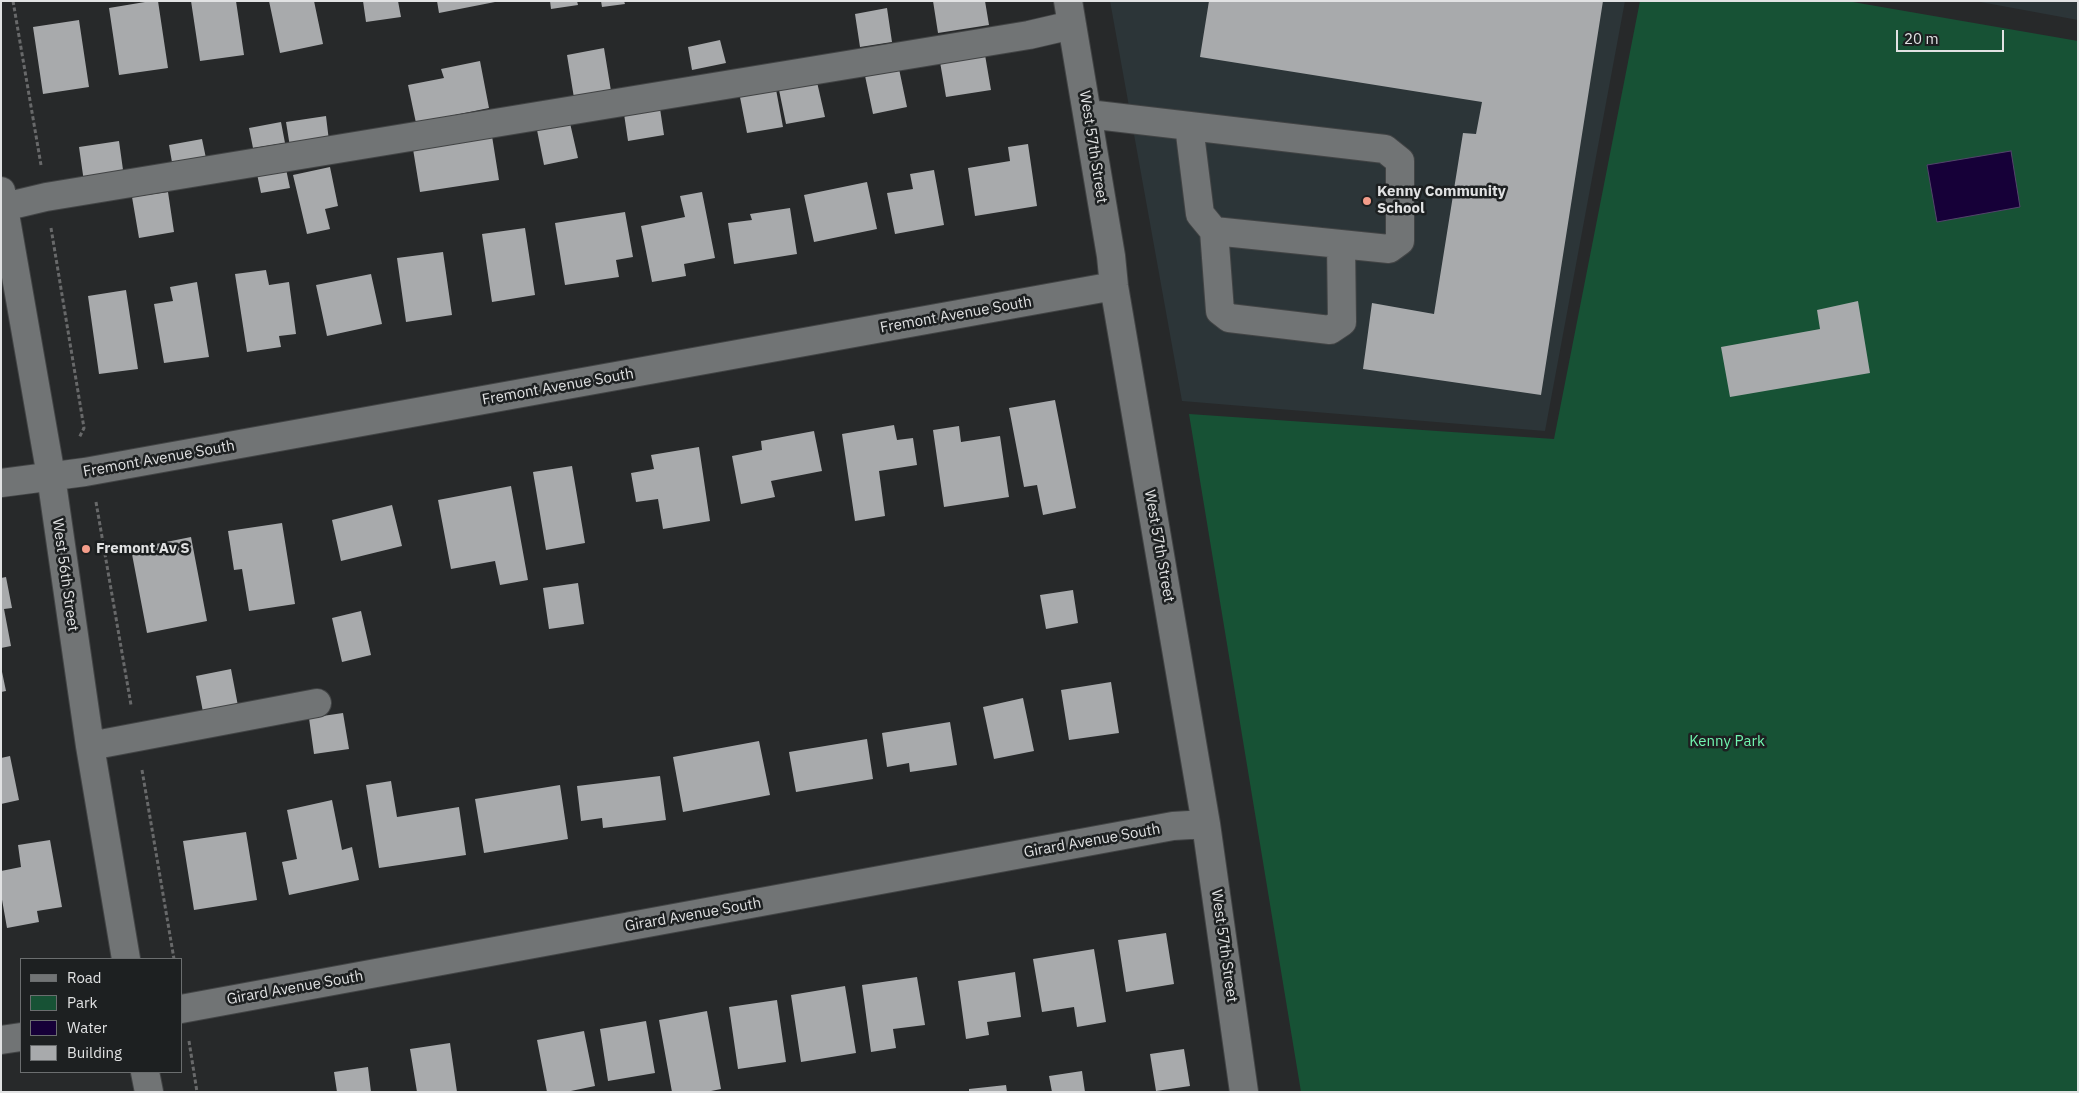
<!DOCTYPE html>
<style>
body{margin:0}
#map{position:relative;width:2079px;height:1093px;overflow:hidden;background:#27292a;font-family:"IBM Plex Sans",sans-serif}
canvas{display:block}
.frame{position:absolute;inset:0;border:2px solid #e1e2e3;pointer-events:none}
.legend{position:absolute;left:20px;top:958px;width:162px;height:115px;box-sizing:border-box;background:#1d2021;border:1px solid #6b6e6f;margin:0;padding:6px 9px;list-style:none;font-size:15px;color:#e1e2e3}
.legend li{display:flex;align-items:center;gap:10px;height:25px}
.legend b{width:25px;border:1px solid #6b6e6f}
.scale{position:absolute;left:1896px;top:30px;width:108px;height:22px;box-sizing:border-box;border:2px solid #e1e2e3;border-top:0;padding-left:6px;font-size:15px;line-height:18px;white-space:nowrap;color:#e1e2e3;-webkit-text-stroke:4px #1d2021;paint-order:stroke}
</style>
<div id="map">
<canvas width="2079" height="1093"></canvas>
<div class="frame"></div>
<ul class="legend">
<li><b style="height:6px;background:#717475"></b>Road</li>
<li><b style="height:14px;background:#175235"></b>Park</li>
<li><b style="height:14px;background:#160038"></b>Water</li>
<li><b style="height:14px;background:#a8aaac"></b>Building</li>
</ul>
<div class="scale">20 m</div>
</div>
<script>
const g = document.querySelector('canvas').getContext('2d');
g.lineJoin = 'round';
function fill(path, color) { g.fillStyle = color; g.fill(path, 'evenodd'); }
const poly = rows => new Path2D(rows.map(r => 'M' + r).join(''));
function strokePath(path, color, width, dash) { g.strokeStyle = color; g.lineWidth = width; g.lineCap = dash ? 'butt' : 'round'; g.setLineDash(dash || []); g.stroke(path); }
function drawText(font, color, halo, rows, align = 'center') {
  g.font = font + ' "IBM Plex Sans",sans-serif'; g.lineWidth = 5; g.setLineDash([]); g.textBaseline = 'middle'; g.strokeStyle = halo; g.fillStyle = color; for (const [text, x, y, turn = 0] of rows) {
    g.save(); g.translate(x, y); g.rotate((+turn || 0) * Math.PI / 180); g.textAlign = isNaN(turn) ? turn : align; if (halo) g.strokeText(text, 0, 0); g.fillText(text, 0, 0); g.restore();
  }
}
fill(poly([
 [1110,1,1625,1,1545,431,1182,401],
 [1975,1,2078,1,2078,20]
]), '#2c3538');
fill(poly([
 [1640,1,1847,1,2078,41,2078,1092,1301,1092,1189,414,1554,439]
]), '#175235');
const water = poly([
 [2011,151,2020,207,1937,222,1927,165,2011,151]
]);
fill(water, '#160038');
strokePath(water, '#53446b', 1);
fill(poly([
 [151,1,158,1,168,68,119,75,109,8],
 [191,1,236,1,244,55,200,61],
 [269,1,314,1,323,44,280,53],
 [363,1,398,1,401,17,366,22],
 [437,1,495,1,495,2,439,13],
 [550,1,577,1,578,5,551,9],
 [601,1,624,1,625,4,602,7],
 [933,1,985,1,989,25,938,33],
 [1209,1,1603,1,1541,395,1363,369,1372,303,1434,314,1463,133,1476,134,1482,102,1200,57],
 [887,8,892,42,860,47,855,14],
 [79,20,89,87,43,94,33,27],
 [720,40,726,63,692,70,688,47],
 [604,48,611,91,574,98,567,55],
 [984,49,991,90,946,97,939,56],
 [480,61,489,108,416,123,408,85,444,78,441,69],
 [898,64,907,107,873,114,864,71],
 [817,82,825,117,786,124,779,90],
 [775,84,783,127,747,133,739,92],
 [659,102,664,135,628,141,623,107],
 [326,116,329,141,290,147,286,122],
 [281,122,285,143,253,148,249,128],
 [570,123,578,158,544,165,537,130],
 [492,136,499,180,420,192,413,149],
 [202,139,207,163,173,168,169,145],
 [119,141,124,177,84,182,79,147],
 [1028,144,1037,206,975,216,968,168,1010,161,1008,147],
 [330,167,338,206,325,209,330,229,307,234,293,175],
 [286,169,290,188,261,193,257,174],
 [934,170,944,225,895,234,887,193,913,189,910,174],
 [867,182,877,229,814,242,804,195],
 [168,192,174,232,139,238,132,197],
 [702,192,715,258,684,264,686,276,652,282,641,226,685,217,680,196],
 [790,208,797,254,734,264,728,223,752,220,750,214],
 [625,212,633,257,616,260,619,277,565,285,555,223],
 [525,228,535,295,492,302,482,234],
 [443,252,452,315,406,322,397,258],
 [266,270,269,285,289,282,296,334,279,336,281,347,247,352,235,274],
 [371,274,382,324,327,336,316,285],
 [197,282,209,357,164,363,154,304,173,301,170,287],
 [126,290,138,369,99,374,88,296],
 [1858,301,1870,373,1730,397,1721,347,1820,329,1817,310],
 [1055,400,1076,508,1043,515,1037,485,1024,487,1009,408],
 [894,425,897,440,913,438,917,465,879,471,885,516,855,521,842,434],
 [959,426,961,442,1000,436,1009,497,944,507,933,430],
 [814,431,822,471,771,481,775,497,741,504,732,456,762,450,761,441],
 [699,447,710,521,663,529,658,499,636,502,631,473,654,469,651,455],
 [572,466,585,543,546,550,533,472],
 [511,486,528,580,500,585,495,561,451,569,438,500],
 [392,505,402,546,341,561,332,520],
 [282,523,295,604,249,611,242,569,234,570,228,531],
 [191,537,207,621,147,633,131,549],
 [6,577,12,608,4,609,11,646,1,648,1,578],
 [578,583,584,624,549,629,543,588],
 [1073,590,1078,623,1046,629,1040,595],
 [361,611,371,655,342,662,332,618],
 [1,667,6,691,1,692],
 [231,669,238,706,203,712,196,676],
 [1111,682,1119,733,1069,740,1061,690],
 [1023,698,1034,751,994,759,983,707],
 [343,713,349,749,314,754,309,718],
 [950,722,957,765,910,772,909,763,887,767,882,733],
 [867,739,873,779,796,792,789,752],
 [759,741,770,795,683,812,673,757],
 [10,756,19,800,1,804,1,758],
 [660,776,666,820,603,828,602,818,581,821,577,786],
 [391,781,397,817,459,807,466,855,379,868,366,785],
 [560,785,568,839,484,853,475,799],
 [332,800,342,850,352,847,359,880,289,895,282,862,297,859,287,810],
 [246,832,257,900,194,910,183,841],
 [50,840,62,907,37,911,39,922,7,928,1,894,1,871,21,867,18,845],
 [1166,933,1174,984,1126,992,1118,940],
 [1094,949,1106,1022,1077,1027,1074,1007,1042,1012,1033,959],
 [1015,972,1021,1017,987,1022,989,1035,966,1039,958,981],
 [917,977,925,1025,893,1029,896,1048,871,1052,862,985],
 [845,986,856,1053,801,1062,791,995],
 [777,1000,786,1062,738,1069,729,1007],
 [707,1011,721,1089,706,1092,672,1092,659,1020],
 [646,1021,655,1073,608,1081,600,1029],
 [584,1031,595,1086,566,1092,547,1092,537,1040],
 [450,1043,457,1092,417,1092,410,1049],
 [1184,1049,1190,1086,1156,1091,1150,1054],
 [368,1067,371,1092,337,1092,334,1072],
 [1082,1071,1085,1092,1052,1092,1049,1076],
 [1006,1085,1007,1092,969,1092,969,1089]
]), '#a8aaac');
const minor = poly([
 [1068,1,1111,256,1114,286,1206,824,1244,1092],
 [1088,114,1385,149,1400,161,1400,241,1389,249,1214,231,1200,214,1189,126],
 [1,191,51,476,90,746,126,959],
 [4,207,46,197,1029,35,1072,25],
 [1214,231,1220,311,1229,318,1330,330,1342,322,1341,244],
 [1,483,85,472,1114,286],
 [90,746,317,703],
 [181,1009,1173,826,1206,824],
 [1,1040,21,1037],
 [145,1072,149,1092]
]);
strokePath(minor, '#424445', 30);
strokePath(poly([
 [13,1,41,165],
 [51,228,84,428,79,438],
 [96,502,131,705],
 [142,770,174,959],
 [189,1041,197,1092]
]), '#68696a', 3, [4, 2.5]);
strokePath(minor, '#717475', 28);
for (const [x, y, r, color] of [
 [1367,201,5,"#f49d8a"],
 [86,549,5,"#f49d8a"]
]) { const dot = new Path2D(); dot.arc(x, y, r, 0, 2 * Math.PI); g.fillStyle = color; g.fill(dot); strokePath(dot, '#1d2021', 2); }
drawText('15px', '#e1e2e3', '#1d2021', [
 ["West 57th Street",1093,147,81],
 ["Fremont Avenue South",956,315,-10],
 ["Fremont Avenue South",558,387,-10],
 ["Fremont Avenue South",159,459,-10],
 ["West 57th Street",1159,546,80],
 ["West 56th Street",65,575,82],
 ["Girard Avenue South",1092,841,-10],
 ["Girard Avenue South",693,915,-10],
 ["West 57th Street",1224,946,82],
 ["Girard Avenue South",295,988,-10]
]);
drawText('bold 15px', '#e1e2e3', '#1d2021', [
 ["Kenny Community",1377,192],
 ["School",1377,209],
 ["Fremont Av S",96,549]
], 'left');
drawText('15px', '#71f6b0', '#1d2021', [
 ["Kenny Park",1727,742]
]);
</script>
